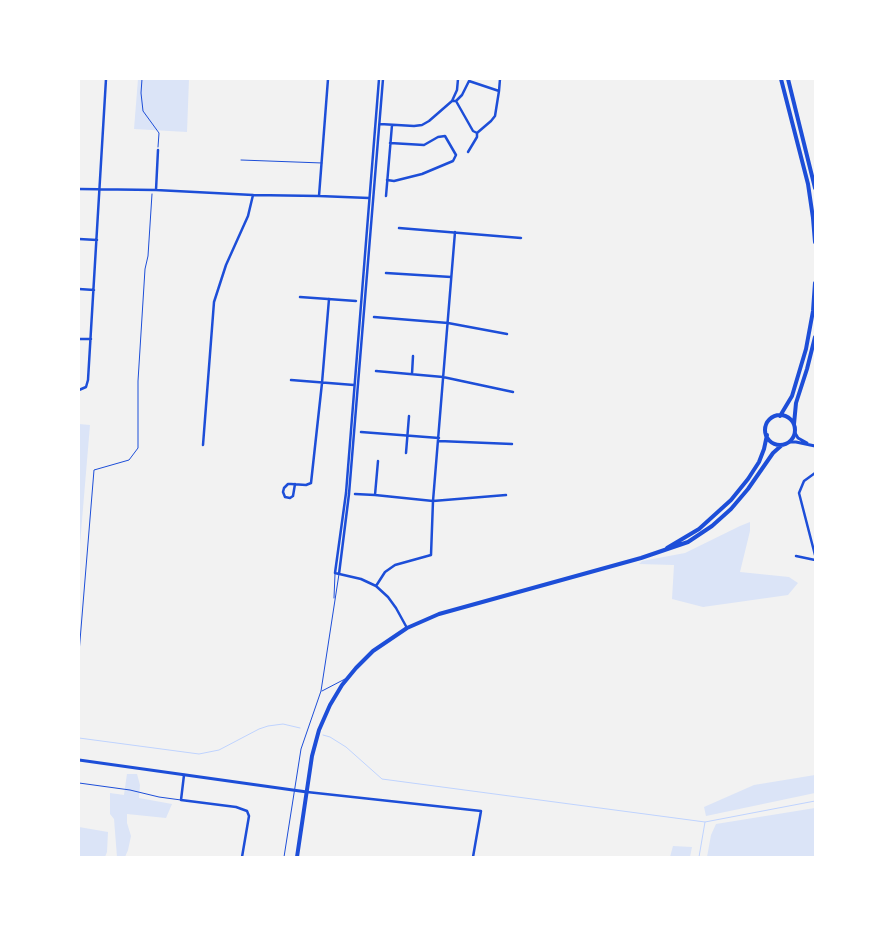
<!DOCTYPE html>
<style>
body{margin:0}
#map{position:relative;width:894px;height:936px;overflow:hidden;background:#f2f2f2;font-family:"Sofia Sans Condensed",sans-serif}
canvas{display:block}
.frame{position:absolute;inset:0;border:80px solid #fff;pointer-events:none}
</style>
<div id="map">
<canvas width="894" height="936"></canvas>
<div class="frame"></div>
</div>
<script>
const g = document.querySelector('canvas').getContext('2d');
g.lineJoin = 'round';
function fill(path, color) { g.fillStyle = color; g.fill(path, 'evenodd'); }
const poly = rows => new Path2D(rows.map(r => 'M' + r).join(''));
function strokePath(path, color, width, dash) { g.strokeStyle = color; g.lineWidth = width; g.lineCap = dash ? 'butt' : 'round'; g.setLineDash(dash || []); g.stroke(path); }
fill(poly([
 [138,79,189,79,187,132,134,129],
 [79,424,90,425,79,556],
 [750,522,750,531,740,572,789,577,798,583,788,595,703,607,672,599,674,565,639,564,642,561,685,553,740,526],
 [127,774,137,774,140,785,139,798,172,804,166,818,127,814,127,823,131,836,128,850,125,857,117,857,114,819,110,814,110,793,124,795],
 [815,775,815,793,706,816,704,807,754,785],
 [815,808,815,857,707,857,711,835,716,824],
 [79,827,108,832,107,852,105,857,79,857],
 [673,846,692,847,690,857,670,857]
]), '#dbe4f7');
strokePath(poly([
 [323,735,330,737,346,747,382,779,705,822,815,801],
 [79,738,199,754,219,750,259,729,268,726,283,724,300,728],
 [699,857,705,822]
]), '#bfd3fe', 1);
strokePath(poly([
 [142,79,141,93,143,111,159,133,158,147],
 [79,653,94,470,129,460,138,448,138,381,145,269,148,256,152,194]
]), '#1d4ed8', 1);
strokePath(poly([
 [241,160,322,163],
 [334,598,335,574],
 [322,691,345,679],
 [79,783,130,790,159,797,181,800],
 [284,857,301,749,321,691,339,574]
]), '#1d4ed8', 1);
strokePath(poly([
 [379,79,346,493,335,573,361,579,376,586,388,597,396,608,407,628],
 [499,91,500,79],
 [452,101,456,101,473,131,477,133,491,121,495,116,499,91,469,81,462,95,456,101],
 [380,124,414,126,422,125,429,121,452,101,457,90,458,79],
 [468,152,477,137,477,133],
 [387,180,394,181,422,174,453,161,456,155,445,136,438,137,424,145,390,143],
 [79,189,156,190,253,195,319,196,369,198],
 [156,190,158,150],
 [319,196,328,79],
 [386,196,392,125],
 [399,228,521,238],
 [79,239,97,240],
 [386,273,451,277],
 [79,289,94,290],
 [300,297,356,301],
 [374,317,448,323,507,334],
 [79,339,91,339],
 [376,371,443,377,513,392],
 [412,374,413,356],
 [291,380,354,385],
 [79,390,86,387,88,380,106,79],
 [361,432,439,438],
 [439,441,512,444],
 [203,445,214,302,226,265,248,216,253,195],
 [406,453,409,416],
 [378,461,375,495,433,501,506,495],
 [815,473,804,481,799,493,815,555],
 [295,484,293,496,290,498,285,497,283,492,284,488,288,484,291,484,306,485,311,483,322,383,329,299],
 [355,494,375,495],
 [796,556,815,560],
 [339,574,349,494,383,79],
 [376,586,385,572,395,565,431,555,433,501,455,232],
 [184,775,181,800,236,807,247,811,249,816,242,857],
 [307,792,481,811,473,857]
]), '#1d4ed8', 2.5);
strokePath(poly([
 [795,433,798,438,807,443],
 [789,442,796,442,815,446],
 [79,760,307,792]
]), '#1d4ed8', 3);
strokePath(poly([
 [781,79,808,184,813,218,815,242],
 [788,79,815,188],
 '765 430a15 15 0 1 1 30 0a15 15 0 1 1-30 0Z',
 [780,416,792,396,806,349,813,311,815,283],
 [794,424,796,403,807,369,815,337],
 [667,548,699,529,731,500,748,479,759,462,764,449,767,435],
 [297,857,312,756,319,730,330,705,342,685,356,668,373,651,407,628,439,614,641,558,688,542,712,526,731,509,748,489,773,453,782,445]
]), '#1d4ed8', 4);
</script>
